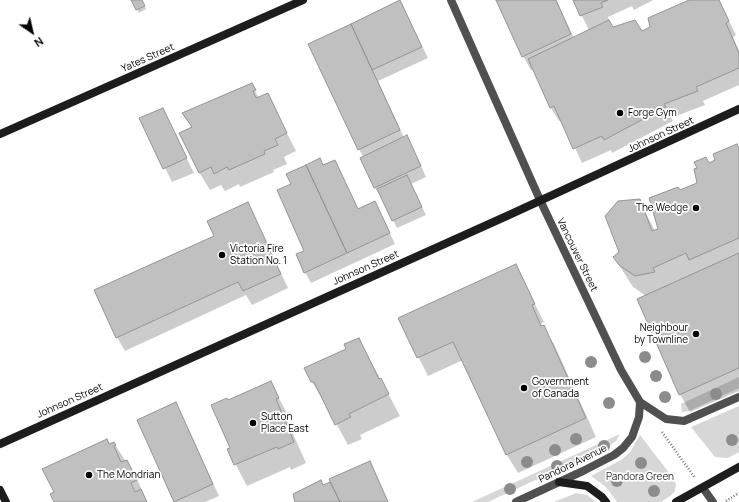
<!DOCTYPE html>
<style>
body{margin:0}
#map{position:relative;width:739px;height:502px;overflow:hidden;background:#fff;font-family:Manrope,sans-serif}
canvas{display:block}
.north{position:absolute;left:12px;top:12px;width:40px;height:40px;-webkit-text-stroke:3px #fff;paint-order:stroke;rotate:146deg;font-size:11px;font-weight:700;line-height:16px;text-align:center;color:#000}
.north::after{content:'';display:block;margin:auto;width:14px;height:18px;background:#000;clip-path:polygon(50% 0,100% 100%,50% 72%,0 100%)}
</style>
<div id="map">
<canvas width="739" height="502"></canvas>
<div class="north">N</div>
</div>
<script>
const g = document.querySelector('canvas').getContext('2d');
g.lineJoin = 'round';
function fill(path, color) { g.fillStyle = color; g.fill(path, 'evenodd'); }
const poly = rows => new Path2D(rows.map(r => 'M' + r).join(''));
function strokePath(path, color, width, dash) { g.strokeStyle = color; g.lineWidth = width; g.lineCap = dash ? 'butt' : 'round'; g.setLineDash(dash || []); g.stroke(path); }
function drawText(font, color, halo, rows, align = 'center') {
  g.font = font + ' Manrope,sans-serif'; g.lineWidth = 3.5; g.setLineDash([]); g.textBaseline = 'middle'; g.strokeStyle = halo; g.fillStyle = color; for (const [text, x, y, turn = 0] of rows) {
    g.save(); g.translate(x, y); g.rotate((+turn || 0) * Math.PI / 180); g.textAlign = isNaN(turn) ? turn : align; if (halo) g.strokeText(text, 0, 0); g.fillText(text, 0, 0); g.restore();
  }
}
fill(poly([
 [739,377,739,388,689,411,682,412,681,404],
 [739,406,739,452,728,458,715,457,691,427],
 [620,434,616,441,607,447,488,502,472,502],
 [640,435,673,478,676,484,675,491,670,496,661,502,617,502,606,487,591,476,621,460,630,452],
 [576,493,587,495,596,502,554,502]
]), '#d7d7d7');
fill(poly([
 [132,0,142,0,146,9,139,13],
 [497,0,556,0,574,38,589,30,574,0,653,0,634,10,632,6,608,17,613,28,642,32,652,28,691,0,719,0,736,35,733,37,739,51,739,85,703,101,705,105,671,118,673,121,612,153,611,150,582,163,562,120,559,121,551,108,534,69,531,70,523,56],
 [400,1,428,58,378,81,404,138,413,148,426,177,411,184,426,215,397,228,382,198,375,188,363,157,309,44],
 [251,84,259,98,267,94,296,151,284,157,287,164,273,170,274,172,240,187,239,184,225,191,221,185,210,190,199,172,192,128,183,114],
 [162,109,194,173,172,182,141,119],
 [739,149,739,391,690,412,680,394,646,296,633,287,614,257,620,252,639,200,655,231,660,230,679,192,699,184,709,164],
 [320,160,324,166,335,161,358,210,375,203,395,244,311,283,305,272,306,251,292,184],
 [247,203,288,288,252,305,246,295,125,351,117,337],
 [515,265,544,322,541,324,542,326,554,344,596,437,518,473,507,455,463,360,428,376,399,319],
 [359,339,400,416,360,435,362,439,348,445,325,403,312,382],
 [271,383,290,419,287,420,306,463,291,470,290,467,247,486,228,450,231,448,228,401],
 [176,404,219,496,205,502,175,502,138,421],
 [114,443,137,479,147,502,55,502,109,445]
]), '#0003');
const building = poly([
 [131,0,142,0,145,6,136,10,131,0],
 [400,0,422,47,372,70,351,24,400,0],
 [496,0,556,0,571,34,522,57,496,0],
 [573,0,608,0,601,3,603,7,580,16,573,0],
 [689,0,719,0,729,21,726,23,739,53,739,68,696,87,698,91,664,104,666,107,604,140,602,136,573,149,554,106,550,108,528,59,609,20,613,27,635,20,642,31,650,27,648,18,689,0],
 [351,24,400,130,358,150,308,44,351,24],
 [252,83,256,90,253,91,256,98,268,93,287,133,275,139,278,145,264,151,265,154,229,170,227,167,214,174,211,167,199,173,179,133,192,127,182,113,252,83],
 [163,108,187,158,163,169,139,118,163,108],
 [407,135,421,166,374,188,360,158,407,135],
 [737,144,739,148,739,238,689,260,686,253,653,268,655,272,635,276,619,265,613,257,619,252,605,216,618,201,640,199,652,231,658,229,649,198,678,187,680,190,697,183,694,169,697,168,694,162,706,157,709,163,715,160,713,154,737,144],
 [320,158,323,165,335,160,358,209,375,201,390,233,347,253,306,165,320,158],
 [306,165,347,253,304,273,296,254,304,251,277,190,291,184,286,174,306,165],
 [407,175,422,207,392,221,377,189,407,175],
 [248,202,281,274,243,291,238,282,116,338,94,290,214,236,207,221,248,202],
 [739,253,739,368,679,395,637,299,739,253],
 [516,264,535,304,532,305,541,326,544,325,586,418,506,455,453,342,417,358,398,318,516,264],
 [359,338,379,379,381,378,389,394,349,414,351,417,335,425,314,382,311,382,304,368,346,349,344,344,359,338],
 [271,381,279,398,276,399,294,442,278,449,277,447,234,465,227,449,230,448,211,405,227,398,228,400,271,381],
 [176,402,213,484,174,502,137,420,176,402],
 [107,439,109,444,114,442,116,445,114,446,121,462,127,460,137,480,131,483,135,492,141,489,147,502,54,502,50,494,54,492,42,469,107,439],
 [370,461,388,502,340,502,329,479,370,461],
 [321,480,323,485,330,482,340,502,295,502,293,494,321,480]
]);
fill(building, '#c0c0c0');
strokePath(building, '#949494', 1);
strokePath(poly([
 [662,432,695,478],
 [726,501,739,493]
]), '#727272', 2.5, [1, 2]);
strokePath(poly([
 [540,200,621,370,640,402,666,419,684,421,739,397],
 [516,502,583,471,614,455,623,448,632,437,639,417,640,402]
]), '#505050', 8);
strokePath(poly([
 [451,0,540,200],
 [703,488,713,502]
]), '#505050', 8);
strokePath(poly([
 [0,134,303,0],
 [0,444,509,215,739,109],
 [559,482,587,486,602,497,606,502],
 [0,490,6,502],
 [676,502,739,467]
]), '#1d1d1d', 8);
g.fillStyle = '#8c8c8c';
for (const [x, y] of [
 [645,357],
 [591,362],
 [656,376],
 [716,394],
 [665,397],
 [609,403],
 [576,439],
 [732,440],
 [604,446],
 [555,450],
 [527,462],
 [641,463],
 [557,466],
 [617,481],
 [510,489],
 [654,491]
]) { g.beginPath(); g.arc(x, y, 6, 0, 2 * Math.PI); g.fill(); }
for (const [x, y, r, color] of [
 [620,113,4,"#000"],
 [696,208,4,"#000"],
 [222,255,4,"#000"],
 [696,334,4,"#000"],
 [524,388,4,"#000"],
 [253,423,4,"#000"],
 [89,475,4,"#000"]
]) { const dot = new Path2D(); dot.arc(x, y, r, 0, 2 * Math.PI); g.fillStyle = color; g.fill(dot); strokePath(dot, '#fff', 1.5); }
drawText('10px', '#000', '#fff', [
 ["Yates Street",148,58,-24],
 ["Johnson Street",661,135,-25],
 ["Vancouver Street",577,255,64],
 ["Johnson Street",366,268,-24],
 ["Johnson Street",70,401,-24],
 ["Pandora Avenue",573,464,-26]
]);
drawText('10px', '#000', '#fff', [
 ["Forge Gym",628,113],
 ["The Wedge",688,208,"right"],
 ["Victoria Fire",230,249],
 ["Station No. 1",230,261],
 ["Neighbour",688,328,"right"],
 ["by Townline",688,340,"right"],
 ["Government",532,382],
 ["of Canada",532,394],
 ["Sutton",261,417],
 ["Place East",261,429],
 ["The Mondrian",97,475]
], 'left');
drawText('10px', '#2e2e2e', '#fff', [
 ["Pandora Green",640,477]
]);
</script>
